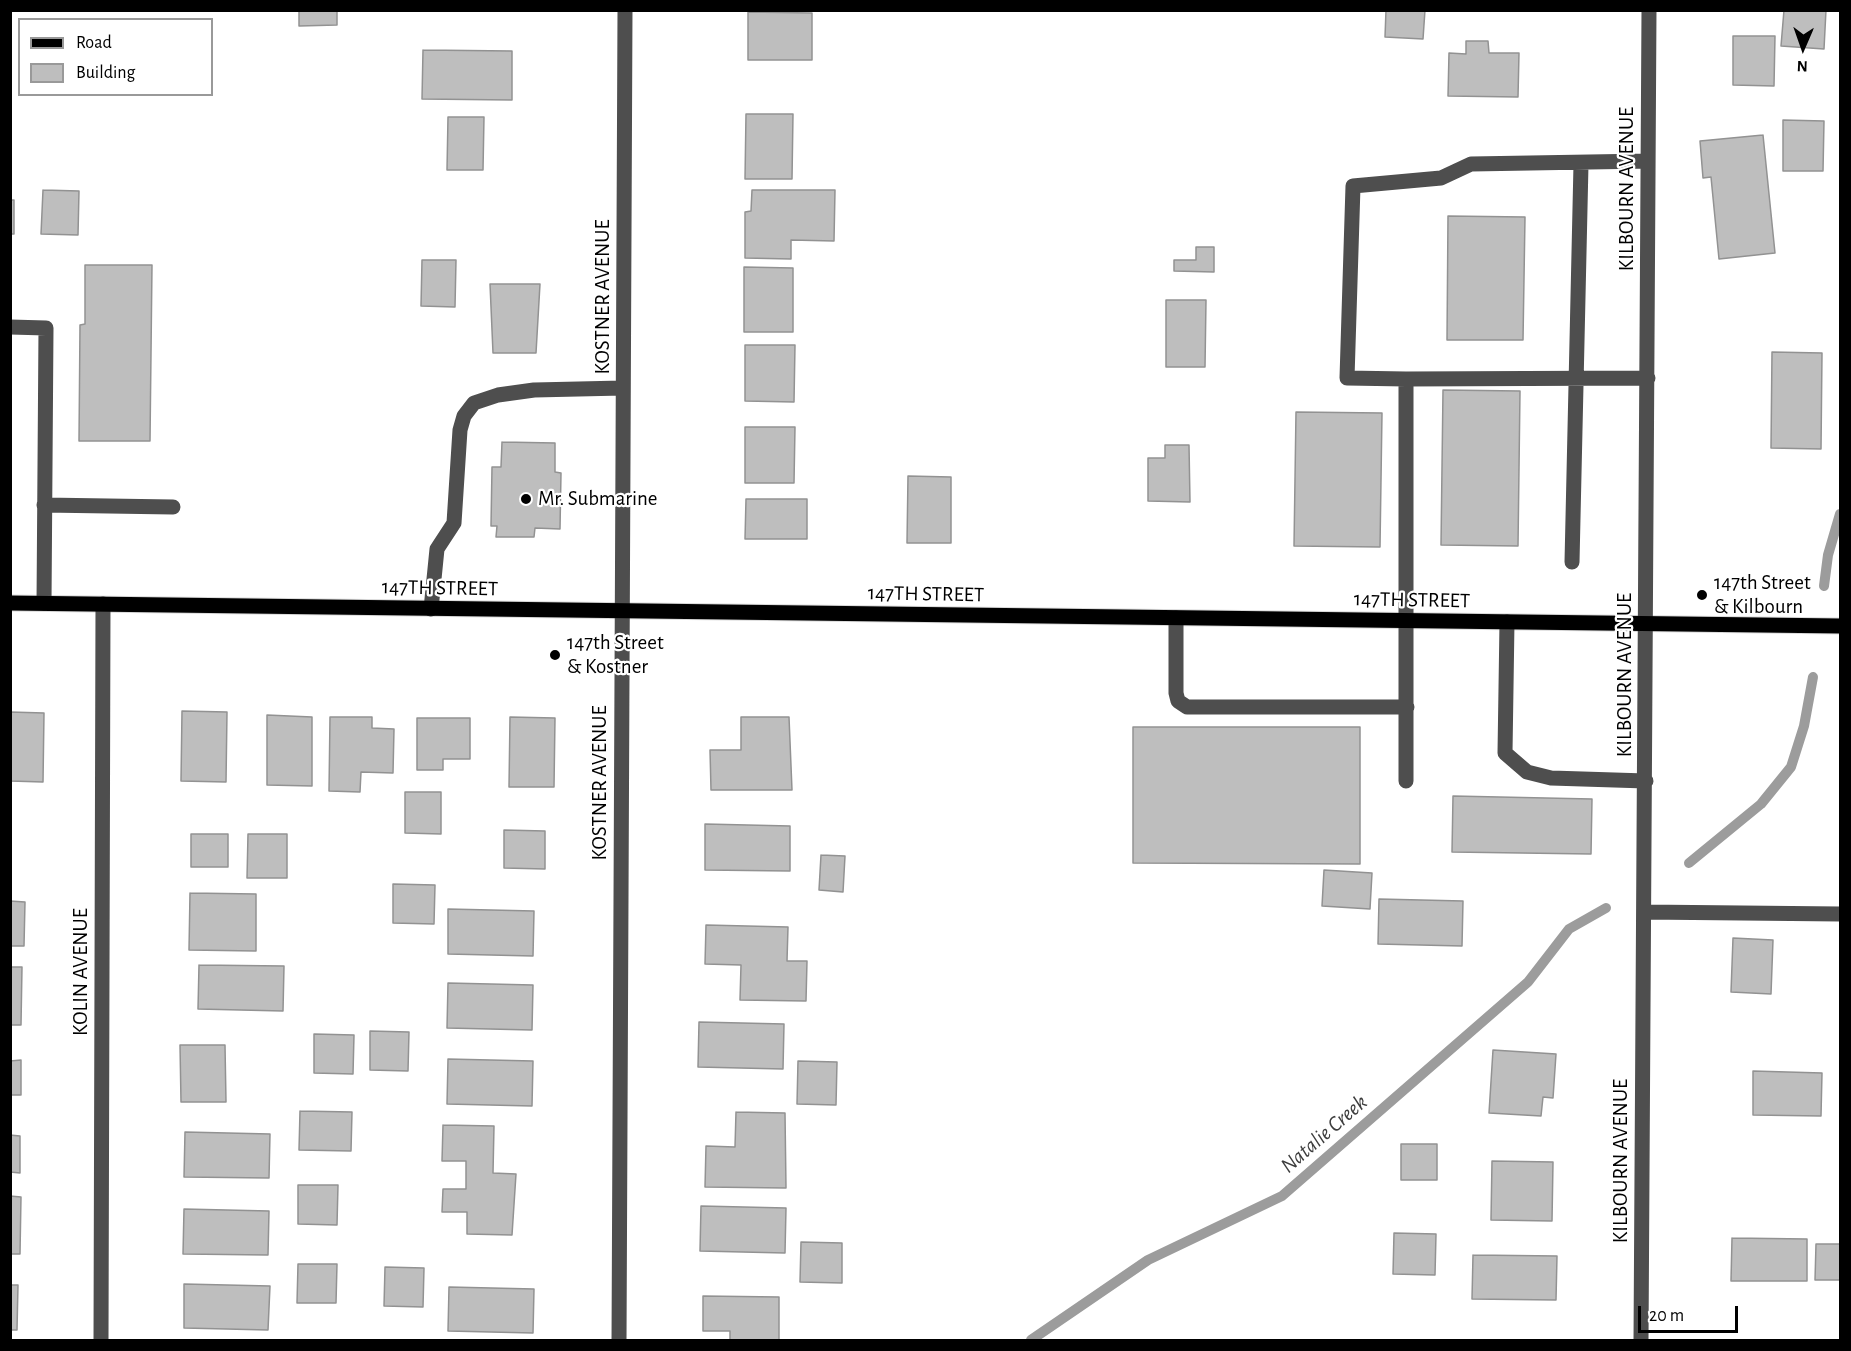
<!DOCTYPE html>
<style>
body{margin:0}
#map{position:relative;width:1851px;height:1351px;overflow:hidden;background:#fff;font-family:"Alegreya Sans",sans-serif}
canvas{display:block}
.frame{position:absolute;inset:0;border:12px solid #000;pointer-events:none}
.legend{position:absolute;left:18px;top:18px;width:195px;height:78px;box-sizing:border-box;background:#fff;border:2px solid #999;margin:0;padding:8px 10px;list-style:none;font-size:18px;color:#000}
.legend li{display:flex;align-items:center;gap:12px;height:30px}
.legend b{width:30px;border:2px solid #999}
.north{position:absolute;left:1773px;top:18px;width:60px;height:60px;-webkit-text-stroke:4px #fff;paint-order:stroke;rotate:182deg;font-size:16px;font-weight:700;line-height:24px;text-align:center;color:#000}
.north::after{content:'';display:block;margin:auto;width:21px;height:27px;background:#000;clip-path:polygon(50% 0,100% 100%,50% 72%,0 100%)}
.scale{position:absolute;left:1638px;top:1306px;width:100px;height:27px;box-sizing:border-box;border:3px solid #000;border-top:0;padding-left:8px;font-size:18px;line-height:21px;white-space:nowrap;color:#000;-webkit-text-stroke:4px #fff;paint-order:stroke}
</style>
<div id="map">
<canvas width="1851" height="1351"></canvas>
<div class="frame"></div>
<ul class="legend">
<li><b style="height:8px;background:#000"></b>Road</li>
<li><b style="height:16px;background:#bebebe"></b>Building</li>
</ul>
<div class="north">N</div>
<div class="scale">20 m</div>
</div>
<script>
const g = document.querySelector('canvas').getContext('2d');
g.lineJoin = 'round';
const poly = rows => new Path2D(rows.map(r => 'M' + r).join(''));
function strokePath(path, color, width, dash) { g.strokeStyle = color; g.lineWidth = width; g.lineCap = dash ? 'butt' : 'round'; g.setLineDash(dash || []); g.stroke(path); }
function fill(path, color) { g.fillStyle = color; g.fill(path, 'evenodd'); }
function drawText(font, color, halo, rows, align = 'center') {
  g.font = font + ' "Alegreya Sans",sans-serif'; g.lineWidth = 4.5; g.setLineDash([]); g.textBaseline = 'middle'; g.strokeStyle = halo; g.fillStyle = color; for (const [text, x, y, turn = 0] of rows) {
    g.save(); g.translate(x, y); g.rotate((+turn || 0) * Math.PI / 180); g.textAlign = isNaN(turn) ? turn : align; if (halo) g.strokeText(text, 0, 0); g.fillText(text, 0, 0); g.restore();
  }
}
strokePath(poly([
 [1824,586,1828,555,1840,514],
 [1689,863,1761,804,1791,767,1804,726,1813,677],
 [1031,1340,1148,1260,1282,1196,1528,982,1569,929,1606,908]
]), '#9c9c9c', 10);
const building = poly([
 [299,10,337,10,337,25,299,26,299,10],
 [1386,10,1425,10,1423,39,1385,37,1386,10],
 [1784,10,1826,10,1824,49,1781,46,1784,10],
 [748,12,812,13,812,60,748,60,748,12],
 [1733,36,1775,36,1774,86,1733,85,1733,36],
 [1466,41,1488,41,1489,53,1519,53,1518,97,1448,96,1449,53,1466,54,1466,41],
 [423,50,512,51,512,100,422,99,423,50],
 [746,114,793,114,792,179,745,179,746,114],
 [448,117,484,117,483,170,447,170,448,117],
 [1783,120,1824,121,1823,171,1783,171,1783,120],
 [1763,135,1775,253,1719,259,1711,177,1703,178,1700,141,1763,135],
 [43,190,79,191,78,235,41,234,43,190],
 [752,190,835,190,834,241,791,240,791,259,745,258,745,212,751,211,752,190],
 [10,200,14,200,14,234,10,234,10,200],
 [1448,216,1525,217,1523,340,1447,340,1448,216],
 [1196,247,1214,247,1214,272,1174,271,1174,260,1196,260,1196,247],
 [422,260,456,260,455,307,421,306,422,260],
 [85,265,152,265,150,441,79,441,80,325,85,324,85,265],
 [744,267,793,268,793,332,744,332,744,267],
 [490,284,540,284,536,353,493,353,490,284],
 [1166,300,1206,300,1205,367,1166,367,1166,300],
 [745,345,795,345,794,402,745,401,745,345],
 [1772,352,1822,353,1821,449,1771,448,1772,352],
 [1443,390,1520,391,1518,546,1441,545,1443,390],
 [1296,412,1382,413,1380,547,1294,546,1296,412],
 [745,427,795,427,794,483,745,483,745,427],
 [502,442,555,443,555,472,561,473,560,529,535,528,534,537,496,537,497,526,491,526,492,467,501,467,502,442],
 [1165,445,1189,445,1190,502,1148,501,1148,458,1165,458,1165,445],
 [908,476,951,477,951,543,907,543,908,476],
 [746,499,807,499,807,539,745,539,746,499],
 [182,711,227,712,226,782,181,781,182,711],
 [10,712,44,713,43,782,10,781,10,712],
 [267,715,312,717,312,786,267,785,267,715],
 [330,717,372,717,372,728,394,729,393,773,361,772,360,792,329,791,330,717],
 [510,717,555,718,554,787,509,787,510,717],
 [741,717,789,717,792,790,711,790,710,750,741,750,741,717],
 [417,718,470,718,470,759,443,759,443,770,417,770,417,718],
 [1133,727,1360,727,1360,864,1133,863,1133,727],
 [405,792,441,792,441,834,405,833,405,792],
 [1453,796,1592,799,1591,854,1452,852,1453,796],
 [705,824,790,826,790,871,705,870,705,824],
 [504,830,545,831,545,869,504,868,504,830],
 [191,834,228,834,228,867,191,867,191,834],
 [248,834,287,834,287,878,247,878,248,834],
 [821,855,845,856,843,892,819,890,821,855],
 [1324,870,1372,873,1370,909,1322,906,1324,870],
 [393,884,435,885,434,924,393,923,393,884],
 [190,893,256,894,256,951,189,950,190,893],
 [1379,899,1463,901,1462,946,1378,944,1379,899],
 [10,901,25,902,24,946,10,946,10,901],
 [448,909,534,911,533,956,448,954,448,909],
 [706,925,788,927,787,961,807,961,806,1001,740,1000,741,965,705,964,706,925],
 [1733,938,1773,940,1771,994,1731,992,1733,938],
 [199,965,284,966,283,1011,198,1009,199,965],
 [10,967,22,967,21,1025,10,1025,10,967],
 [448,983,533,985,532,1030,447,1028,448,983],
 [699,1022,784,1024,783,1069,698,1067,699,1022],
 [370,1031,409,1032,408,1071,370,1070,370,1031],
 [314,1034,354,1035,353,1074,314,1073,314,1034],
 [180,1045,225,1045,226,1102,181,1102,180,1045],
 [1493,1050,1556,1054,1553,1098,1543,1097,1541,1116,1489,1113,1493,1050],
 [448,1059,533,1061,532,1106,447,1104,448,1059],
 [21,1060,21,1095,10,1095,10,1061,21,1060],
 [798,1061,837,1062,836,1105,797,1104,798,1061],
 [1753,1071,1822,1073,1821,1116,1753,1115,1753,1071],
 [300,1111,352,1112,351,1151,299,1150,300,1111],
 [736,1112,785,1113,786,1188,705,1187,706,1146,735,1147,736,1112],
 [443,1125,494,1126,493,1173,516,1174,512,1235,467,1234,467,1212,442,1212,443,1189,466,1189,466,1161,442,1161,443,1125],
 [185,1132,270,1134,269,1178,184,1177,185,1132],
 [10,1135,20,1136,20,1173,10,1172,10,1135],
 [1401,1144,1437,1144,1437,1180,1401,1180,1401,1144],
 [1492,1161,1553,1162,1552,1221,1491,1220,1492,1161],
 [298,1185,338,1185,337,1225,298,1224,298,1185],
 [10,1196,21,1197,20,1254,10,1254,10,1196],
 [701,1206,786,1208,785,1253,700,1251,701,1206],
 [184,1209,269,1211,268,1255,183,1254,184,1209],
 [1394,1233,1436,1234,1435,1275,1393,1274,1394,1233],
 [1732,1238,1807,1239,1807,1281,1731,1281,1732,1238],
 [801,1242,842,1243,842,1283,800,1282,801,1242],
 [1816,1244,1840,1244,1840,1280,1815,1280,1816,1244],
 [1473,1255,1557,1256,1556,1300,1472,1299,1473,1255],
 [298,1264,337,1264,336,1303,297,1303,298,1264],
 [385,1267,424,1268,423,1307,384,1306,385,1267],
 [184,1284,270,1286,268,1330,184,1328,184,1284],
 [10,1285,18,1285,17,1330,10,1330,10,1285],
 [449,1287,534,1289,533,1333,448,1331,449,1287],
 [703,1296,779,1297,779,1340,730,1340,730,1331,703,1331,703,1296]
]);
fill(building, '#bebebe');
strokePath(building, '#929292', 1.5);
const major = poly([
 [10,603,1840,626]
]);
strokePath(major, '#dbdbdb', 17);
strokePath(poly([
 [10,327,46,328,44,603],
 [1406,379,1347,378,1353,186,1441,178,1471,164,1648,161],
 [44,505,173,507],
 [1572,562,1581,164],
 [431,609,437,549,454,523,460,430,464,416,474,403,498,395,534,390,623,388],
 [1176,618,1176,693,1178,701,1187,707,1407,707],
 [1507,622,1505,753,1527,772,1551,778,1646,781],
 [1406,781,1406,379,1648,378],
 [1644,912,1840,914],
 [101,1340,103,604],
 [619,1340,625,10],
 [1641,1340,1649,10]
]), '#4e4e4e', 15);
strokePath(major, '#000', 15);
for (const [x, y, r, color] of [
 [526,499,6,"#000"],
 [1702,595,6,"#000"],
 [555,655,6,"#000"]
]) { const dot = new Path2D(); dot.arc(x, y, r, 0, 2 * Math.PI); g.fillStyle = color; g.fill(dot); strokePath(dot, '#fff', 2); }
drawText('21px', '#000', '#fff', [
 ["KILBOURN AVENUE",1627,189,-90],
 ["KOSTNER AVENUE",603,297,-90],
 ["147TH STREET",440,588,1],
 ["147TH STREET",926,594,1],
 ["147TH STREET",1412,600,1],
 ["KILBOURN AVENUE",1625,675,-90],
 ["KOSTNER AVENUE",600,783,-90],
 ["KOLIN AVENUE",81,972,-90],
 ["KILBOURN AVENUE",1621,1161,-90]
]);
drawText('21px', '#000', '#fff', [
 ["Mr. Submarine",538,499],
 ["147th Street",1714,583],
 ["& Kilbourn",1714,607],
 ["147th Street",567,643],
 ["& Kostner",567,667]
], 'left');
drawText('italic 22px', '#3d3d3d', '#fff', [
 ["Natalie Creek",1324,1134,-41]
]);
</script>
